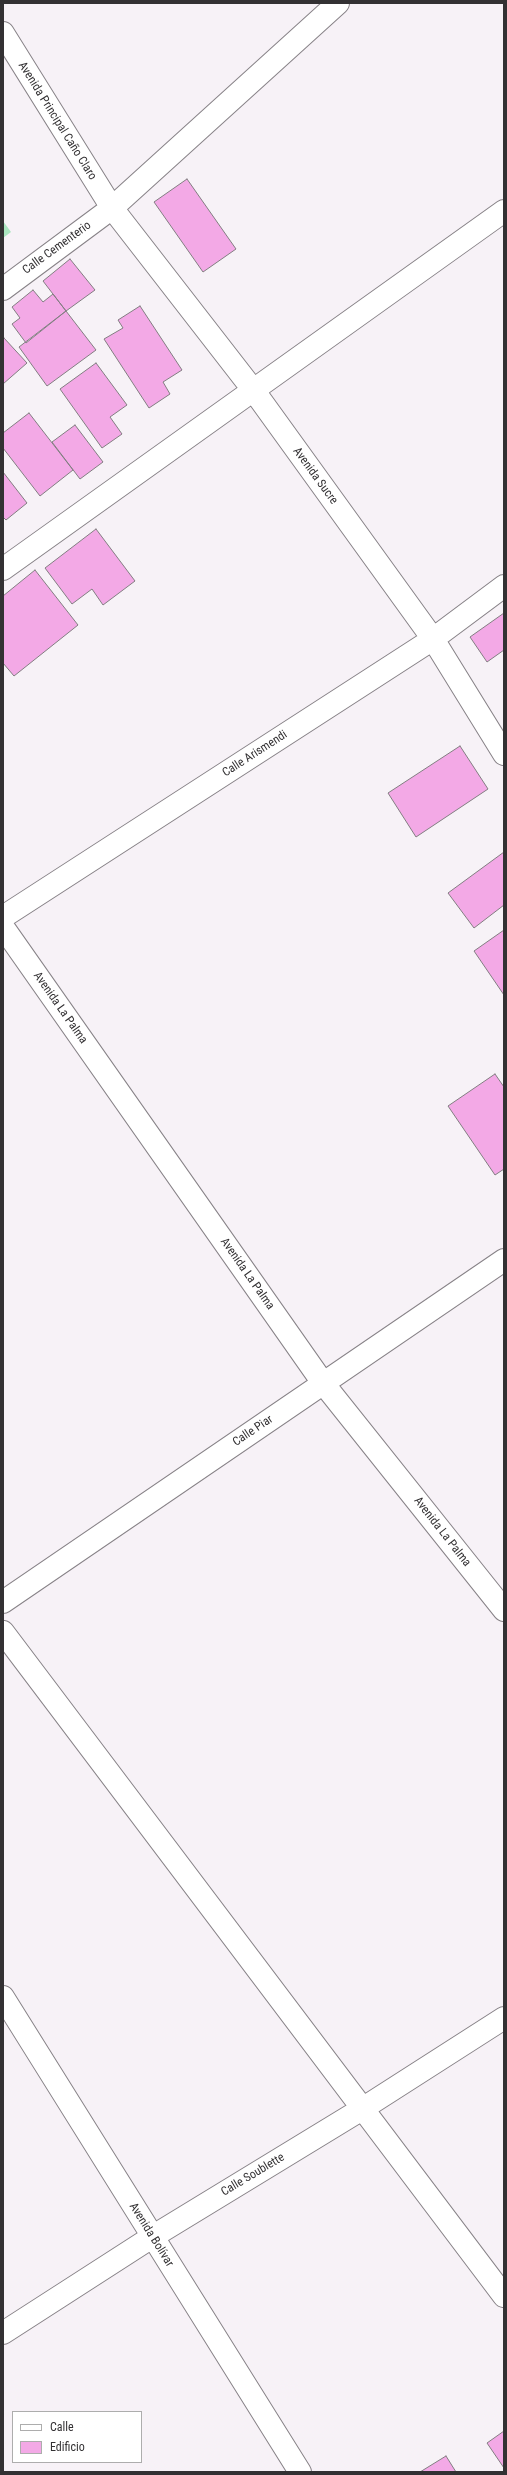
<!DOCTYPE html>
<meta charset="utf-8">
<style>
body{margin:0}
#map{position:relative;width:507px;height:2475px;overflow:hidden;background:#f7f2f7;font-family:"Roboto Condensed",sans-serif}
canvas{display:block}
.frame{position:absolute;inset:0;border:4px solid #333133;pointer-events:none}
.legend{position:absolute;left:12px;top:2411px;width:130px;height:52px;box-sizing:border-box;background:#fff;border:1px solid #adadad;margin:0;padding:5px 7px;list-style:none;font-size:12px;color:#333133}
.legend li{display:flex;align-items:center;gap:8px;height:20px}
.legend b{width:20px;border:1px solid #adadad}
</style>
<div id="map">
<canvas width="507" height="2475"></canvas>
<div class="frame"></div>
<ul class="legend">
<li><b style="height:5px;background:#fff"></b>Calle</li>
<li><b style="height:11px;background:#f3a9e6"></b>Edificio</li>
</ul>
</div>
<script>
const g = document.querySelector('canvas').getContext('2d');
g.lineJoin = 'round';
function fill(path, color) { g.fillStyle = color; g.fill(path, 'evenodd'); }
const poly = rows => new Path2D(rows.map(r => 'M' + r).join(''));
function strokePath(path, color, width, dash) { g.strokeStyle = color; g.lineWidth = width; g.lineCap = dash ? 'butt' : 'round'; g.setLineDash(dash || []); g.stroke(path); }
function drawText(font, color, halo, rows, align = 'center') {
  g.font = font + ' "Roboto Condensed",sans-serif'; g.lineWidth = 3.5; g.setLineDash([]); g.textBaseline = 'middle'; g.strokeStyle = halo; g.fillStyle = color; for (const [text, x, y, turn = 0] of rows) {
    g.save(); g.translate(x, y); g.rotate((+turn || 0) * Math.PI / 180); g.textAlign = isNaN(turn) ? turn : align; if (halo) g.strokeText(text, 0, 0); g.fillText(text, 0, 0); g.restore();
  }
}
fill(poly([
 [3,221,11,232,3,238]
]), '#abe6c0');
const building = poly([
 [187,179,236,249,203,272,154,202,187,179],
 [70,259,95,290,66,311,43,281,70,259],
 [33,290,43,302,53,294,66,311,26,343,12,324,20,318,12,307,33,290],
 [140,306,182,370,163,382,170,394,149,408,104,339,123,328,118,320,140,306],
 [66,311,96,350,47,386,19,347,66,311],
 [4,338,27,363,3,384,3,339,4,338],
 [96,363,127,405,110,417,122,434,102,448,60,389,96,363],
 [29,413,73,470,40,496,3,448,3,433,29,413],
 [75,425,103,462,80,479,52,442,75,425],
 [3,472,27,503,6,520,3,517,3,472],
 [96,529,135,581,103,605,92,589,72,604,45,568,96,529],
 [35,570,78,625,14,676,3,663,3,596,35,570],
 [504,613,504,650,487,662,470,637,504,613],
 [460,746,488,789,416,837,388,793,460,746],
 [504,852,504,905,474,928,448,893,504,852],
 [504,930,504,995,474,951,504,930],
 [495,1074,504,1087,504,1169,495,1175,448,1106,495,1074],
 [504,2431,504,2468,487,2443,504,2431],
 [446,2456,456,2472,420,2472,446,2456]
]);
fill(building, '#f3a9e6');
strokePath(building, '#827d81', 1);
const minor = poly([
 [3,33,112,208,254,391,433,639,504,754],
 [3,289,112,208,338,3],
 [3,569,504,211],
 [3,917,433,639,504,586],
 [3,927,323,1383,504,1610],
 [3,1602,504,1260],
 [3,1632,504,2296],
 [3,1997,300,2472],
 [3,2333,152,2237,362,2109,504,2018]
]);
strokePath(minor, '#878287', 24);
strokePath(minor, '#fff', 22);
drawText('12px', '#333133', '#fff', [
 ["Avenida Principal Caño Claro",57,121,58],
 ["Calle Cementerio",57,248,-36],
 ["Avenida Sucre",315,476,54],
 ["Calle Arismendi",255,754,-33],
 ["Avenida La Palma",60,1008,55],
 ["Avenida La Palma",247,1274,55],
 ["Calle Piar",253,1431,-34],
 ["Avenida La Palma",442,1532,52],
 ["Calle Soublette",253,2175,-31],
 ["Avenida Bolívar",151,2235,58]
]);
</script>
